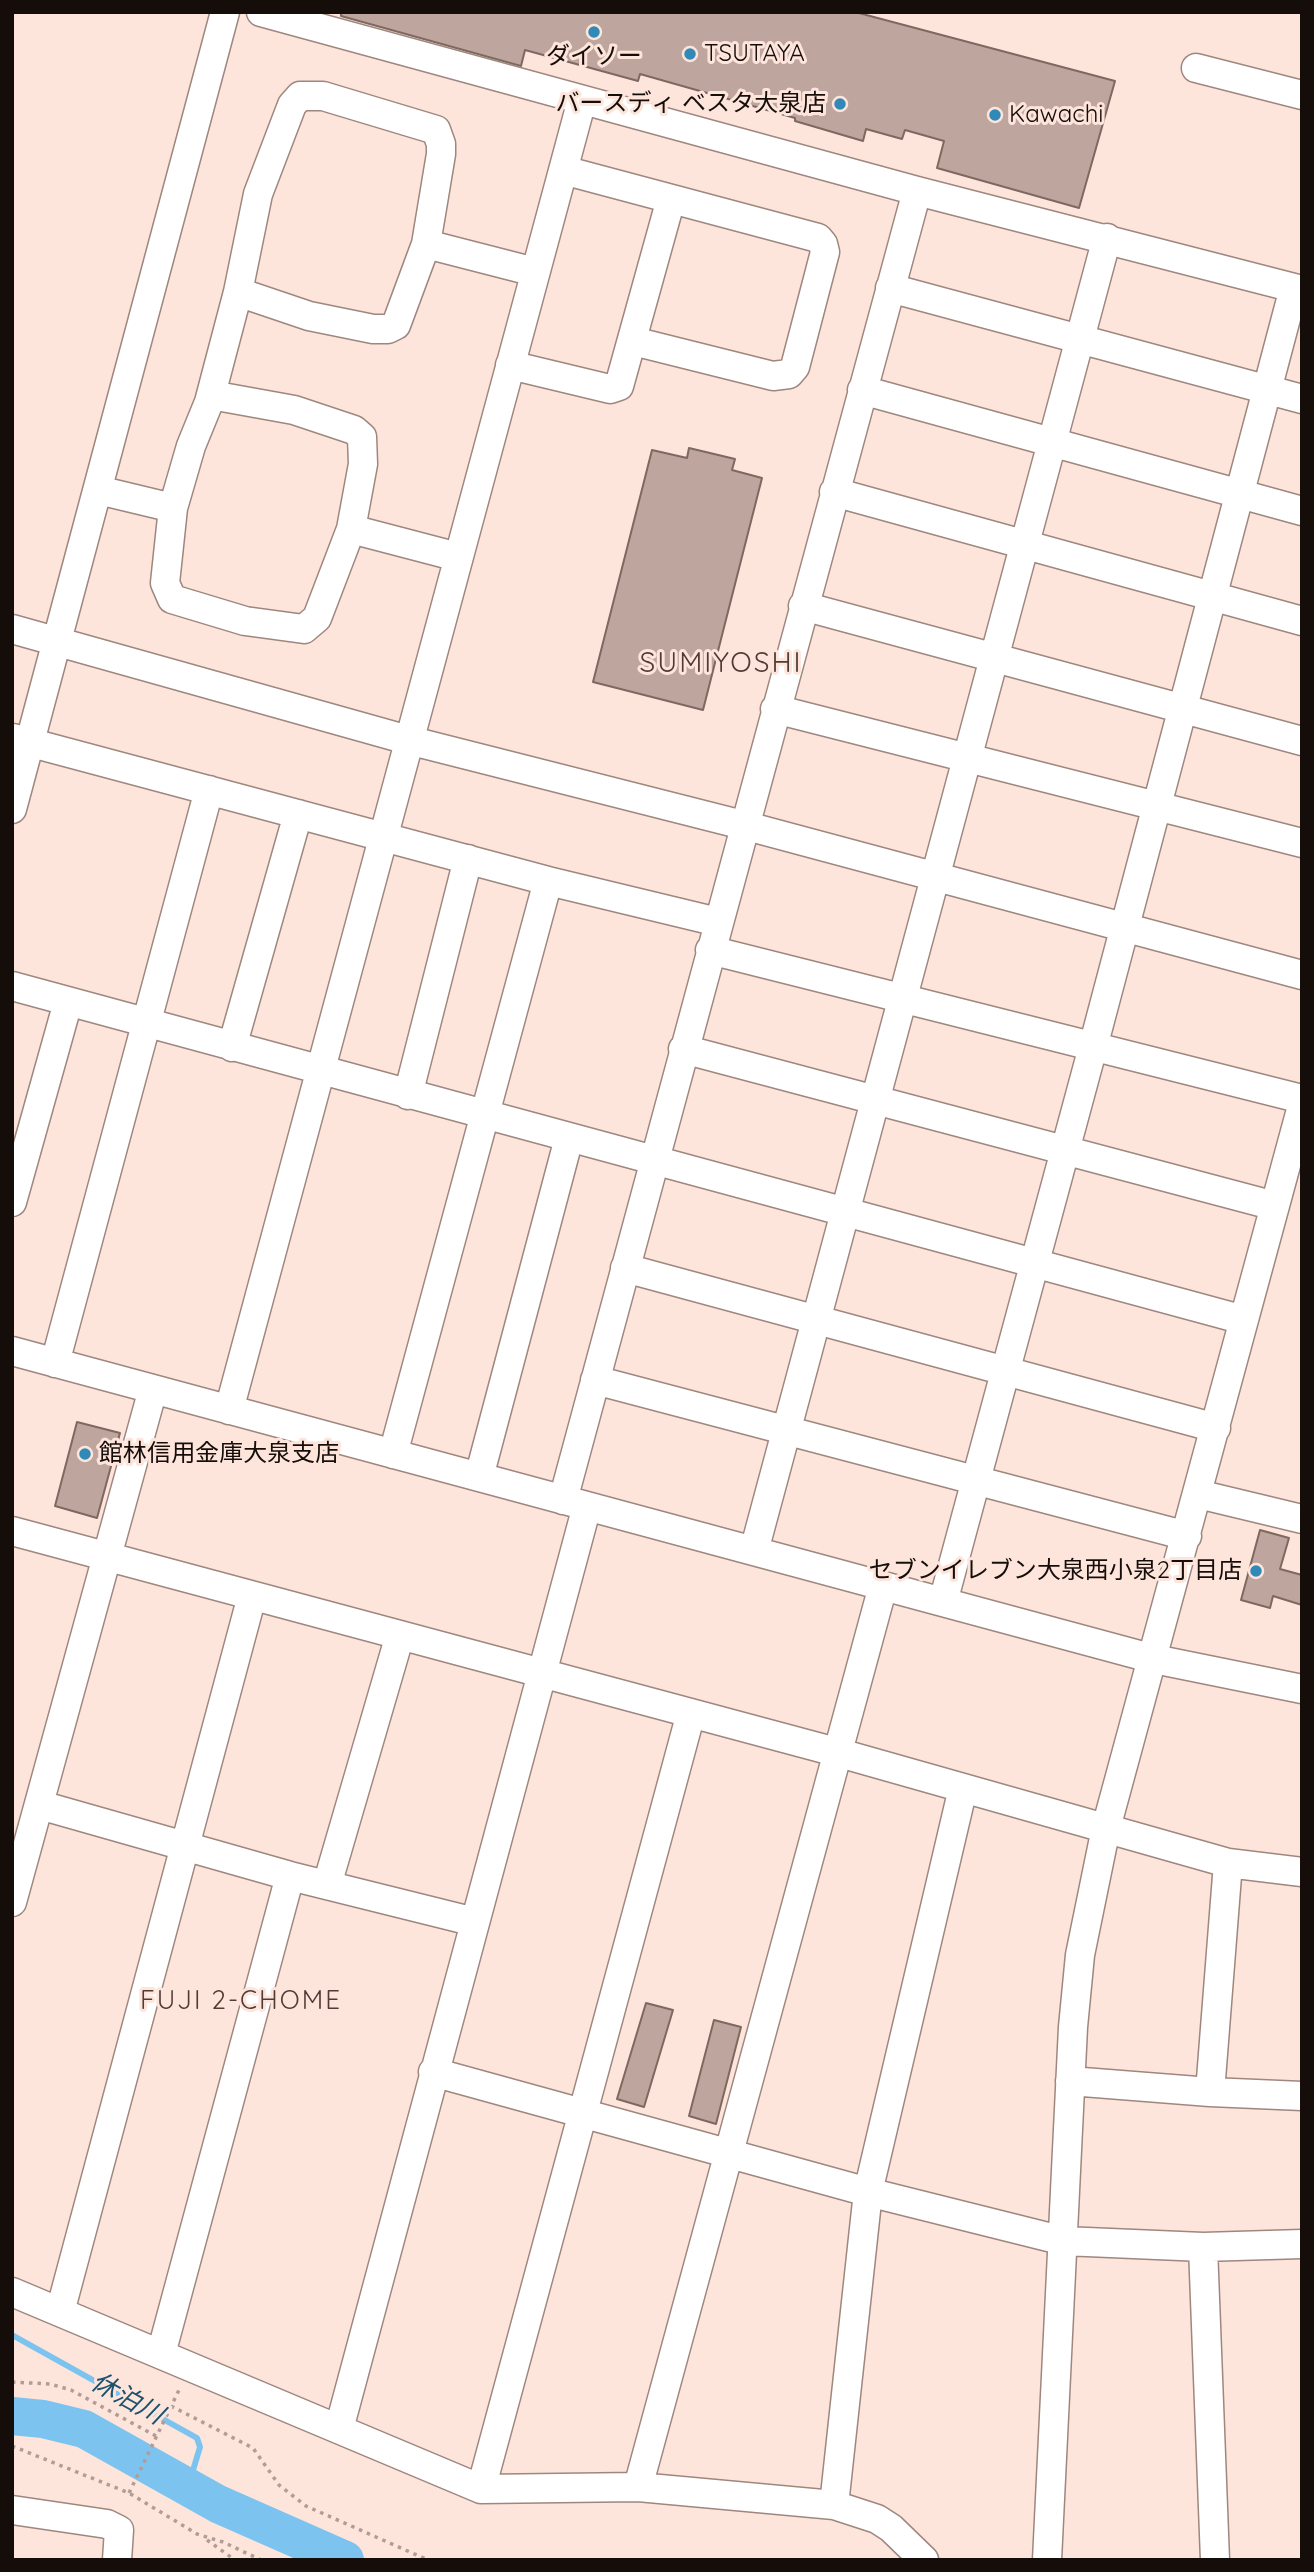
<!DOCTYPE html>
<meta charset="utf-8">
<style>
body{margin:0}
#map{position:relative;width:1314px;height:2572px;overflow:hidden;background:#fee5dc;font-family:Quicksand,sans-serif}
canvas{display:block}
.frame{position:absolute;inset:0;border:14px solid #150d0a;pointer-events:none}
</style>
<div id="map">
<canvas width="1314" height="2572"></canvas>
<div class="frame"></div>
</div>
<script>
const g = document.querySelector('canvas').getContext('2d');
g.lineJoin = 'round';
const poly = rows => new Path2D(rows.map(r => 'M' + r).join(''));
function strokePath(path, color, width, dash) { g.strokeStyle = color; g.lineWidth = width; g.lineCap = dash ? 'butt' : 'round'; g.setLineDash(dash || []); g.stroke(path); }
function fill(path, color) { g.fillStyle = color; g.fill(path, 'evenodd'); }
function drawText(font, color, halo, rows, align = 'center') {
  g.font = font + ' Quicksand,"Noto Sans JP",sans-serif'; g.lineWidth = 6; g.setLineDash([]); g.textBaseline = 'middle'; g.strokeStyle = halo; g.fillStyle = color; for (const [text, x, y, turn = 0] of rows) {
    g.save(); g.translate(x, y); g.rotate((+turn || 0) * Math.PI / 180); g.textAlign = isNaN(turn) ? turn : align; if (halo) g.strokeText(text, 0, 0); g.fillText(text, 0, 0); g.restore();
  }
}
strokePath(poly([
 [12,2335,197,2438,200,2447,188,2487]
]), '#7cc4ef', 6);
strokePath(poly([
 [12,2416,43,2419,84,2429,218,2504,345,2560]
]), '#7cc4ef', 38);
const building = poly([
 [341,12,855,12,1115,81,1079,208,937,168,944,141,905,130,902,139,866,129,863,141,795,121,795,118,640,74,638,81,525,50,521,66,341,16,341,12],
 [689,448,735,459,732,470,762,478,703,710,593,682,652,450,687,458,689,448],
 [77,1422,120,1433,97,1518,55,1506,77,1422],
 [1260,1530,1289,1538,1280,1569,1302,1575,1302,1605,1273,1596,1270,1608,1241,1600,1260,1530],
 [646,2003,673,2010,644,2107,617,2099,646,2003],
 [714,2020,741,2027,716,2124,689,2116,714,2020]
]);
fill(building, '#bea69e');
strokePath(building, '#7e6961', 2);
const minor = poly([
 [261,12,917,191,1302,290],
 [1196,68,1302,95],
 [563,170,818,238,823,244,825,252,795,367,789,374,773,376,633,341],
 [426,244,535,272],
 [890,288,1302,399],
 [510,365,610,389,619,386,671,199],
 [862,390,1302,511],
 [211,395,294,410,354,430,362,437,363,464,351,529,317,618,304,629,245,621,172,599,165,583,173,508,191,446,209,402,214,383,238,292,258,194,292,105,300,96,323,96,436,130,441,144,441,154,426,244,396,325,388,329,373,329,309,316,238,292],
 [98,490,173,508],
 [834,492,1302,621],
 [351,529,458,557],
 [803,606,1302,741],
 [12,629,408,740,743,825,1302,975],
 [775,709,1302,843],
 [13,738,548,881,718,922],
 [12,809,225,12],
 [710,950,1302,1099],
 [12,986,1244,1320],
 [232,1047,298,814],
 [683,1049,1275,1206],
 [408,1095,468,859],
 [12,1202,68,1002],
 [625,1268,1216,1428],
 [12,1351,1154,1659,1302,1689],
 [55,1363,209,790],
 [595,1380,1187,1536],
 [229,1410,582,100],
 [393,1454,548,881],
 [479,1477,569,1138],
 [1198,1494,1302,1519],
 [563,1500,917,191],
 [12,1531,836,1752,1228,1863,1302,1872],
 [754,1551,1107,238],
 [943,1602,1093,1047,1294,288],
 [40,1805,290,1876,475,1922],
 [1228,1863,1210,2092,1302,2096],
 [327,1885,400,1635],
 [12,1902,153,1389],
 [433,2072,868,2192,1064,2241,1203,2247,1302,2244],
 [1070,2081,1210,2092],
 [1203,2247,1215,2560],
 [12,2292,481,2489,638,2487,834,2505,868,2192,963,1788],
 [60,2312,252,1596],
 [161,2354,290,1876],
 [339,2429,587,1506],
 [638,2487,883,1586],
 [481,2489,691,1713],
 [834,2505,877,2519,891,2528,924,2560],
 [12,2510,107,2524,119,2530,117,2560],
 [1047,2560,1073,2027,1080,1955,1106,1828,1302,1106]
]);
strokePath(minor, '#9e877f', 31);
strokePath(poly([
 [12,2382,50,2384,71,2390,156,2436],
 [171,2406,253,2448,279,2485,306,2506,428,2560],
 [12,2446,129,2493,197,2534,223,2542,261,2560],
 [129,2493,180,2388],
 [207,2540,235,2560]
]), '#b19d96', 3.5, [3.5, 5]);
strokePath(minor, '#fff', 28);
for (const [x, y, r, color] of [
 [594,32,7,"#3189b7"],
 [690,54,7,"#3189b7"],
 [840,104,7,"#3189b7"],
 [995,115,7,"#3189b7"],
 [85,1454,7,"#3189b7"],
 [1256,1571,7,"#3189b7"]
]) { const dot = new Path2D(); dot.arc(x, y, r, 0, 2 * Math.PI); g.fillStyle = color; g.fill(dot); strokePath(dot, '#fee5dc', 2.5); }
drawText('24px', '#150d0a', '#fee5dc', [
 ["TSUTAYA",704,54],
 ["ダイソー",594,57,"center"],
 ["バースディ ベスタ大泉店",826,104,"right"],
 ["Kawachi",1009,115],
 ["館林信用金庫大泉支店",99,1454],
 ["セブンイレブン大泉西小泉2丁目店",1242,1571,"right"]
], 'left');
g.letterSpacing = '2px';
drawText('26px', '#503c35', '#fee5dc', [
 ["FUJI 2-CHOME",241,2001]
]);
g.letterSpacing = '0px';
drawText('italic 26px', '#1b526f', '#fee5dc', [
 ["休泊川",127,2399,29]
]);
g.letterSpacing = '2px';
drawText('28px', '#503c35', '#fee5dc', [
 ["SUMIYOSHI",721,664]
]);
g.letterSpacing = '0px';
</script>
